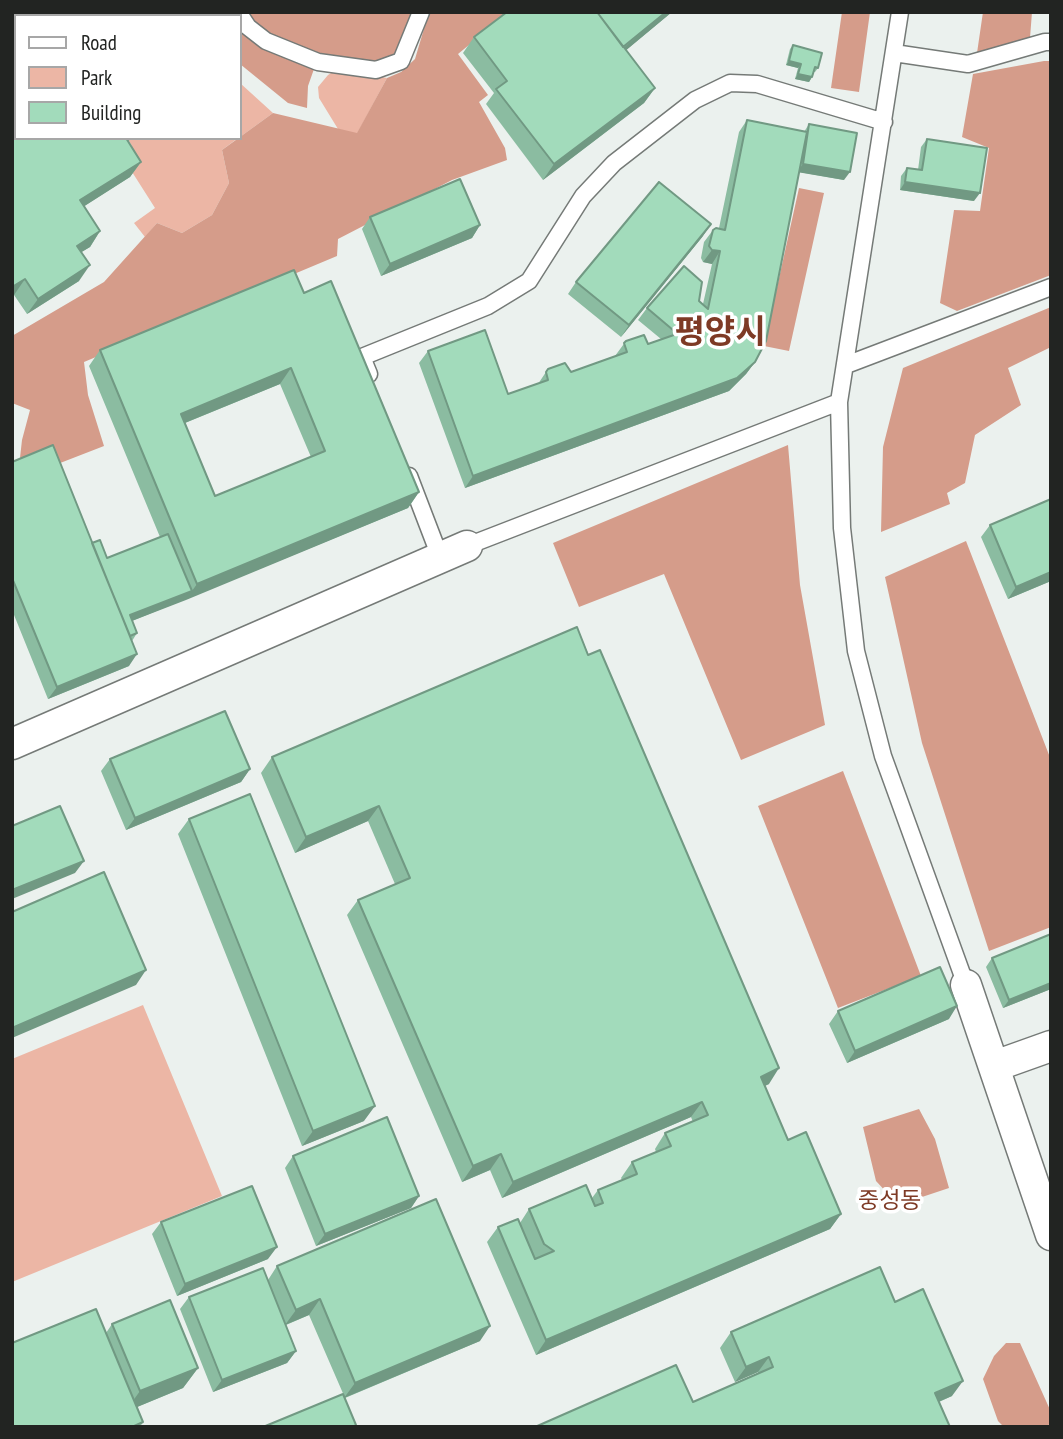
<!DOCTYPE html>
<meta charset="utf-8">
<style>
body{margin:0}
#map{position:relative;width:1063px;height:1439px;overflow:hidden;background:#ebf1ee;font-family:"PT Sans Narrow",sans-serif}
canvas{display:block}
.frame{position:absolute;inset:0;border:14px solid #222422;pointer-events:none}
.legend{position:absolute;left:14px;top:14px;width:228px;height:126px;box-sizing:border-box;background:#fff;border:2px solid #a7a7a7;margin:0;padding:9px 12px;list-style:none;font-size:21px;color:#222422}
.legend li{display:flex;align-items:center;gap:14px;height:35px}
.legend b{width:35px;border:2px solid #a7a7a7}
</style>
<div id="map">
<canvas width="1063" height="1439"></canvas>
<div class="frame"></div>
<ul class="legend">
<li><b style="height:9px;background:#fff"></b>Road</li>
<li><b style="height:19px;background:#ecb6a5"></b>Park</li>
<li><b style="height:19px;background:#a2dbbb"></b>Building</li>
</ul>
</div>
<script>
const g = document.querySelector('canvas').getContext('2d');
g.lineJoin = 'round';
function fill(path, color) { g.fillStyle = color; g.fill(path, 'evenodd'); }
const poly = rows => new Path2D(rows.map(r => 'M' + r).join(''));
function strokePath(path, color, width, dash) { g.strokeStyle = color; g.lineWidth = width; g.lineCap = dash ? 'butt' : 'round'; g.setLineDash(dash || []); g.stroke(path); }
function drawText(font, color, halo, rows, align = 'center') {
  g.font = font + ' "PT Sans Narrow","Noto Sans KR",sans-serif'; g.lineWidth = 7; g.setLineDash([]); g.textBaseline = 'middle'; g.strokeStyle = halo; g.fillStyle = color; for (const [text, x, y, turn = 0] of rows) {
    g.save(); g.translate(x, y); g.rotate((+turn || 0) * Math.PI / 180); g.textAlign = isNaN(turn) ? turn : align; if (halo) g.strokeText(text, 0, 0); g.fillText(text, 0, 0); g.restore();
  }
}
fill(poly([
 [339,68,387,78,357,134,338,129,319,98,318,87,328,75],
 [240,83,273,113,240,137],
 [127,138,238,138,222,150,229,183,212,215,182,233,157,223,145,237,134,223,155,208,120,153,132,146],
 [143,1005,222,1196,12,1282,12,1059]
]), '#ecb6a5');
fill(poly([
 [245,12,414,12,395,58,382,64,324,55,265,32,250,21],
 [429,12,509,12,458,54,488,95,479,102,505,148,507,160,452,180,338,239,337,256,84,362,88,395,104,446,55,465,48,450,20,458,22,440,30,410,12,403,12,336,104,282,157,223,182,233,212,215,229,183,222,150,273,113,357,133,387,78,401,72,415,59],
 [842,12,870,12,859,92,831,88],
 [983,12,1032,12,1030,38,977,53],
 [240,24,266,50,314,69,308,86,307,108,288,103,240,64],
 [1044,61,1051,61,1051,275,957,311,940,303,954,210,980,211,989,148,962,137,973,74],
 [799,188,824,193,789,351,764,346],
 [1051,307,1051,347,1008,368,1021,405,975,435,965,483,947,493,950,504,881,532,883,447,903,368],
 [788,445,800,585,825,725,741,760,664,574,579,607,553,543],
 [966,541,1051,760,1051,927,989,951,922,743,885,577],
 [843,771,921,976,838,1008,758,806],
 [919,1109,935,1139,949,1188,910,1201,889,1195,876,1181,863,1127],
 [1006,1343,1020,1343,1051,1412,1051,1423,1046,1427,1004,1427,998,1421,983,1379,994,1356]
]), '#d59c8a');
const lane = poly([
 [238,12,248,27,266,41,318,62,376,70,401,61,421,12],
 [900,12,839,402,842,528,856,651,883,756,966,985],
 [894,53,968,64,1045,42,1051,42],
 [846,365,1051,287],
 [369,374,362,357,488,306,529,281,583,196,614,163,695,100,730,83,757,84,884,122],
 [409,476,440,557],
 [467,546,839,402]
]);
const street = poly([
 [12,744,467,546],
 [966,985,1051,1235],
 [995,1066,1051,1046]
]);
strokePath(lane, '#757a77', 19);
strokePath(street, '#757a77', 33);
strokePath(lane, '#fff', 16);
strokePath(street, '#fff', 30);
fill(poly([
 [52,12,105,12,108,16,55,16],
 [507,12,672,12,626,50,655,88,644,103,543,180,486,104,494,93,463,53,474,37],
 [793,45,818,68,815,72,814,72,812,77,809,82,795,79,798,68,786,65,790,49],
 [747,120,804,132,809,124,844,180,799,172,755,362,746,374,729,391,465,488,419,363,428,351,508,394,538,384,548,369,571,372,615,356,626,341,648,344,661,339,638,320,647,308,699,301,703,304,712,264,703,262,701,258,704,242,713,230,719,228,739,132],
 [16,138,131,138,128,142,141,162,130,177,84,206,100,231,90,247,81,252,79,281,27,314,14,295],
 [927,139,974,201,900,190,901,176,907,168,918,170,921,147],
 [370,217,480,225,472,238,381,276,362,229],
 [703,236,621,337,568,294,576,282],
 [304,293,419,492,408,508,132,621,137,633,132,641,129,666,48,699,12,610,12,462,107,558,160,537,89,366,100,350],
 [280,384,311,457,215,496,185,423],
 [990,525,1051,581,1008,599,981,537],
 [577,627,769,1084,765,1086,788,1140,841,1214,830,1229,536,1355,487,1242,498,1227,520,1223,529,1209,592,1198,598,1190,622,1180,621,1178,632,1162,656,1152,655,1149,665,1133,693,1122,691,1117,502,1198,490,1170,462,1182,347,915,358,900,395,884,368,821,295,853,261,773,272,757],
 [110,759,250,769,241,782,126,830,101,771],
 [189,819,364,1121,302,1146,178,834],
 [992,958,1051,989,1003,1008,986,967],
 [838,1011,949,1019,847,1063,829,1024],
 [293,1156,419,1196,411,1208,316,1246,285,1168],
 [161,1222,268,1259,177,1296,152,1234],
 [277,1266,480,1341,345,1398,309,1315,286,1325,296,1351,287,1363,213,1392,180,1309,189,1297,268,1280],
 [895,1302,952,1396,939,1402,693,1402,758,1373,758,1372,735,1382,720,1348,731,1332],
 [112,1324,198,1368,183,1388,137,1407,143,1422,140,1427,12,1427,106,1333]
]), '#8bbca1');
fill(poly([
 [666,12,672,12,612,62,621,50],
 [789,61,801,64,798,68,786,65],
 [798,74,812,77,809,82,795,79],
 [655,88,644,103,543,180,554,164],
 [141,162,130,177,69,216,80,200],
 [803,164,850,172,844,180,797,172],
 [905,182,980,193,974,201,900,190],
 [711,224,703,236,621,337,629,325],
 [480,225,472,238,381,276,390,264],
 [100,231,90,247,67,261,77,246],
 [712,250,720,251,712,264,703,262],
 [90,265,79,281,27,314,38,299],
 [25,279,14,295,12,296,12,287],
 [755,362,746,374,729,391,465,488,473,476],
 [291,368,280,384,170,429,181,414],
 [419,492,408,508,186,600,124,624,130,615,192,591,197,584],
 [1051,572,1051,581,1008,599,1016,587],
 [137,654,129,666,48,699,57,687],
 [250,769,241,782,126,830,135,818],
 [379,806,368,821,295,853,306,837],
 [84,861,75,873,12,899,12,890],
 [146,970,136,985,12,1038,12,1028],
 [1051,983,1051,989,1003,1008,1009,1000],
 [957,1006,949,1019,847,1063,855,1051],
 [779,1068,769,1084,750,1092,761,1077],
 [702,1102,691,1117,502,1198,513,1182],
 [375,1106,364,1121,302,1146,313,1131],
 [501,1154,490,1170,462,1182,473,1166],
 [419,1196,411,1208,316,1246,325,1234],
 [841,1214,830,1229,536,1355,546,1340],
 [277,1247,268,1259,177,1296,185,1284],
 [320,1299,309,1315,285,1325,296,1310],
 [490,1326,480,1341,344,1398,355,1383],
 [296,1351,287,1363,213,1392,222,1380],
 [769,1357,758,1372,735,1382,746,1367],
 [198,1368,183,1388,125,1412,140,1391],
 [963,1381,952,1396,924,1408,935,1393]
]), '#719983');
const building = poly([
 [69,12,105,12,108,16,71,16,69,12],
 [507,12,597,12,655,88,554,164,496,89,507,81,474,37,507,12],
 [597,12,666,12,623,47,597,12],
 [793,45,822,53,818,68,815,67,812,77,798,74,801,64,789,61,793,45],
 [16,57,16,138,126,138,141,162,80,200,100,231,77,246,90,265,38,299,25,279,12,287,12,59,16,57],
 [747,120,807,132,766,341,755,362,737,378,473,476,428,351,485,330,508,394,548,380,546,372,548,369,565,363,571,372,627,352,624,343,626,341,644,335,648,344,691,329,682,321,673,330,647,308,684,266,702,282,699,301,708,309,720,251,712,250,709,246,713,230,716,228,725,230,747,120],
 [809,124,857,133,850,172,803,164,809,124],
 [927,139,987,148,980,193,905,182,907,168,922,170,927,139],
 [460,179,480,225,390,264,370,217,460,179],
 [659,182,711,224,629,325,576,282,659,182],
 [294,270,304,293,331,281,419,492,197,584,100,350,294,270],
 [291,368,325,451,215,496,181,414,291,368],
 [53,445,137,654,57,687,12,578,12,462,53,445],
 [1051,499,1051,572,1016,587,990,525,1051,499],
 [168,534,192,591,130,615,137,633,130,636,92,543,100,540,107,558,168,534],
 [577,627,588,655,600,650,779,1068,761,1077,788,1140,806,1132,841,1214,546,1340,498,1227,518,1219,535,1259,554,1251,544,1244,529,1209,586,1185,595,1206,603,1203,598,1190,637,1174,632,1162,671,1146,665,1133,708,1115,702,1102,513,1182,501,1154,473,1166,358,900,410,878,379,806,306,837,272,757,577,627],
 [225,711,250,769,135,818,110,759,225,711],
 [250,794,375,1106,313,1131,189,819,250,794],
 [60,806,84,861,12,890,12,826,60,806],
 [104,872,146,970,12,1028,12,912,104,872],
 [1051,934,1051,983,1009,1000,992,958,1051,934],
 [940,967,957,1006,855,1051,838,1011,940,967],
 [387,1117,419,1196,325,1234,293,1156,387,1117],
 [252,1186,277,1247,185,1284,161,1222,252,1186],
 [436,1199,490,1326,355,1383,320,1299,296,1310,277,1266,436,1199],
 [880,1267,895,1302,923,1289,963,1381,935,1393,950,1427,535,1427,676,1365,693,1402,773,1367,769,1357,746,1367,731,1332,880,1267],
 [263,1268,296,1351,222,1380,189,1297,263,1268],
 [170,1300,198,1368,140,1391,112,1324,170,1300],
 [96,1309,143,1422,132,1427,12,1427,12,1343,96,1309],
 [343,1394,356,1425,353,1427,263,1427,343,1394]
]);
fill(building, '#a2dbbb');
strokePath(building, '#719983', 2);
drawText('23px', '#7e3a25', '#fff', [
 ["중성동",890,1201]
]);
drawText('bold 33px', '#7e3a25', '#fff', [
 ["평양시",720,334]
]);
</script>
